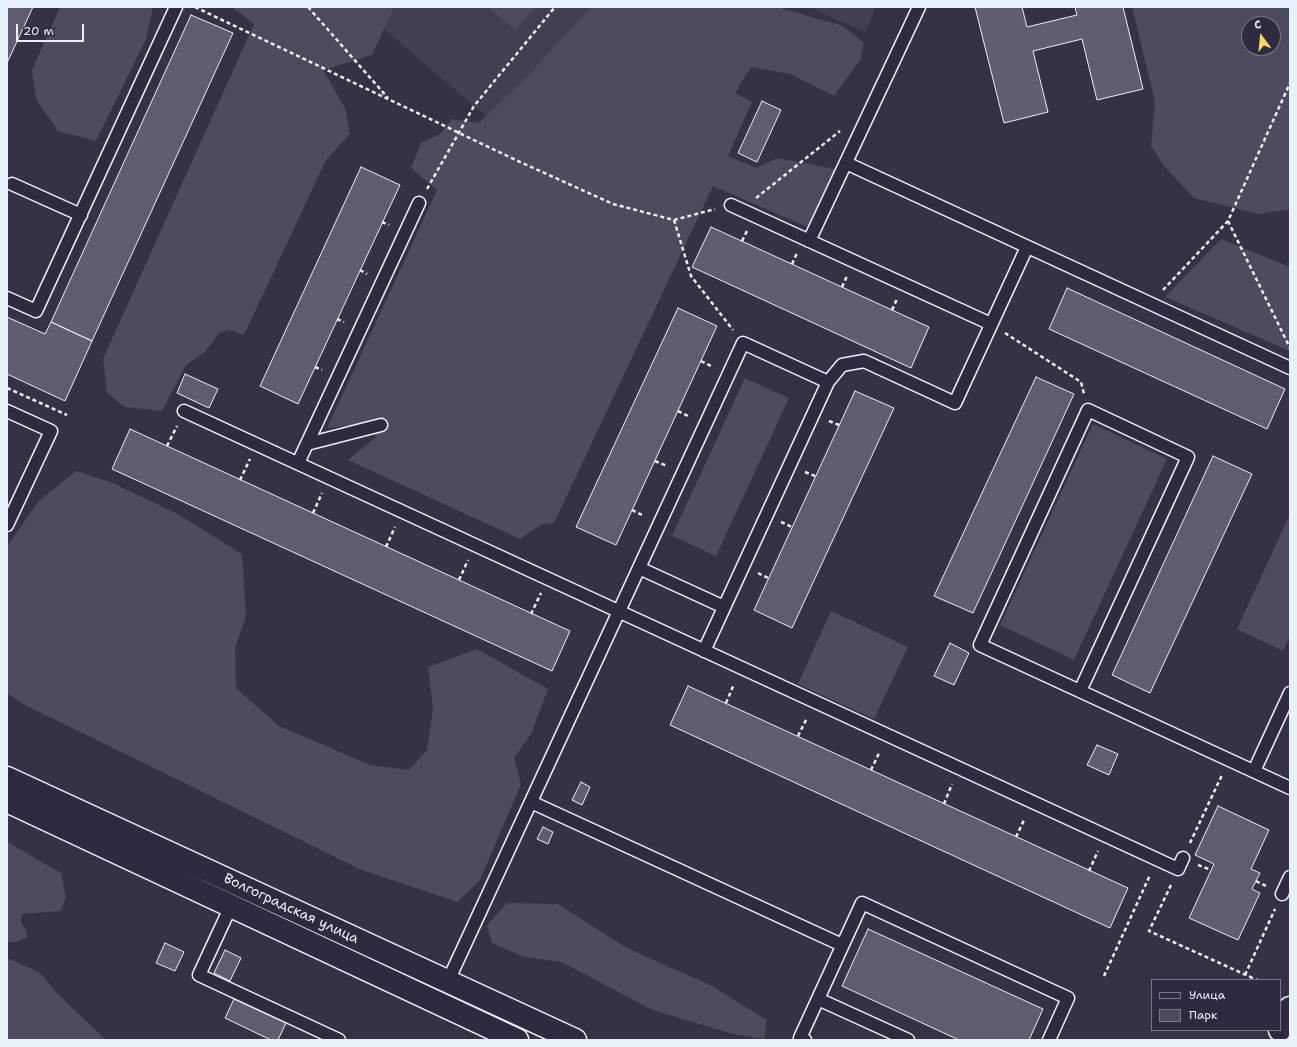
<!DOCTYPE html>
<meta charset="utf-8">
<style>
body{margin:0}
#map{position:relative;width:1297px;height:1047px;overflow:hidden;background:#363244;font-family:"Shantell Sans",sans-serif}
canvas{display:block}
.frame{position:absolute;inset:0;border:8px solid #e8f1f8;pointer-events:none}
.legend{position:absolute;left:1151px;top:979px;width:130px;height:52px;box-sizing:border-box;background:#2f2a3d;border:1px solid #797a88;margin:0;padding:5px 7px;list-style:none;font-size:12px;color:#e8f1f8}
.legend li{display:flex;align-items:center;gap:8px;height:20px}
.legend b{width:20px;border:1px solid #797a88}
.north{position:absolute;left:1241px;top:16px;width:40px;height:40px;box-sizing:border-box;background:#2f2a3d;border:1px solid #797a88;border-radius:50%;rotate:344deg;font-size:11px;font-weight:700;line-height:16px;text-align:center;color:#e8f1f8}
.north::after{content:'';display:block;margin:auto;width:14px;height:18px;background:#ffd166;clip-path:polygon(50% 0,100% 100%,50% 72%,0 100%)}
.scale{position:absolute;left:16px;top:24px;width:68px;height:18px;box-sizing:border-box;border:2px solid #e8f1f8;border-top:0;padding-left:5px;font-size:12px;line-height:14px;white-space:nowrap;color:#e8f1f8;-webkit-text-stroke:3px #2f2a3d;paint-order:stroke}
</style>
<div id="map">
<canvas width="1297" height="1047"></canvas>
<div class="frame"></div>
<ul class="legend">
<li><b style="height:5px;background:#2f2a3d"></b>Улица</li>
<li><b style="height:11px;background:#4d4b5c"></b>Парк</li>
</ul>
<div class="north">С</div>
<div class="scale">20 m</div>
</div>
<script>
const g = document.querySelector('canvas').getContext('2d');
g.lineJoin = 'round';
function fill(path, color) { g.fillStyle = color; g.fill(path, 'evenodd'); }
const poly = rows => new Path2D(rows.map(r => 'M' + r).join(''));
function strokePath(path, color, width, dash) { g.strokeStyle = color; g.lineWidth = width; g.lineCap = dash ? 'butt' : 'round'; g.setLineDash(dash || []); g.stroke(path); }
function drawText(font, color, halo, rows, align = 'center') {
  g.font = font + ' "Shantell Sans",sans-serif'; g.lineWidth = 4; g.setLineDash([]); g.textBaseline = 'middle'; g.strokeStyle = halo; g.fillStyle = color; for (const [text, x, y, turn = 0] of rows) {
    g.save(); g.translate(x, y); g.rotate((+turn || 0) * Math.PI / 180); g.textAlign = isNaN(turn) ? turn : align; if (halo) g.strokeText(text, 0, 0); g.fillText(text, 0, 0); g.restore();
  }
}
fill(poly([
 [358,7,642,7,513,136,474,106],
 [809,7,876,7,865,32]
]), '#433f51');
fill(poly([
 [60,7,153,7,146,39,96,141,58,131,36,99,32,70],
 [232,7,394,7,372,55,323,70,345,108,350,134,326,160,244,335,229,330,219,333,205,352,186,365,162,411,125,407,107,393,103,359,254,24],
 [488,7,535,7,515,30],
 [591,7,777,7,843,26,864,43,860,60,834,96,790,74,751,67,735,93,752,102,728,156,756,168,777,158,835,169,807,227,713,186,554,523,542,524,520,539,348,460,376,437,372,423,327,428,437,190,411,168,421,143,440,134,452,119,479,123,526,78],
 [1132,7,1290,7,1290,209,1259,214,1194,198,1164,166,1151,146,1155,102],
 [1249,24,1273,24,1273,48,1249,48],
 [1221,239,1290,267,1290,351,1165,297],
 [745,378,789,398,716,556,672,536],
 [1093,424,1167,459,1074,660,1000,625],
 [76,471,110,482,176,513,242,554,246,616,235,648,236,688,279,726,370,765,409,770,427,750,433,708,428,667,477,649,548,689,531,734,514,758,521,784,480,880,457,902,364,871,23,704,7,693,7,546,39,501],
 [1290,514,1290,636,1283,651,1237,629],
 [831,611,908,647,874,719,798,684],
 [7,842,61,873,66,897,61,911,22,914,21,923,26,930,27,937,17,942,7,942],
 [507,903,558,904,625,947,710,985,767,1020,764,1039,733,1034,650,1009,562,962,524,957,492,943,487,925],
 [7,958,39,972,59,995,106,1040,7,1040]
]), '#4d4b5c');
const building = poly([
 [7,7,33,7,7,63,7,7],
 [975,7,1022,7,1027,27,1077,15,1075,7,1123,7,1143,89,1097,100,1082,39,1033,51,1048,112,1004,123,975,7],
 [191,15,233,33,92,341,51,322,191,15],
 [762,101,781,110,757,162,738,153,762,101],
 [361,167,400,185,298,404,260,386,361,167],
 [711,227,929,327,911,368,692,267,711,227],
 [1067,288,1285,389,1267,429,1049,329,1067,288],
 [678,308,717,326,616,545,576,527,678,308],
 [7,317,45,334,51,322,92,341,65,401,7,374,7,317],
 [185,374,218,389,209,408,177,393,185,374],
 [1036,377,1074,394,973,613,934,596,1036,377],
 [855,391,894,408,792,628,754,610,855,391],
 [130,429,570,631,552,671,112,469,130,429],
 [1213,456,1252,474,1150,693,1112,675,1213,456],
 [950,643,969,653,954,685,934,676,950,643],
 [688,686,1128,888,1110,928,670,725,688,686],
 [1097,745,1118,754,1109,775,1087,765,1097,745],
 [581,782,590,787,582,805,572,800,581,782],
 [1218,806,1269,830,1251,869,1260,873,1252,889,1260,893,1238,940,1189,918,1214,864,1195,855,1218,806],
 [543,827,553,832,548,844,537,839,543,827],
 [868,929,1043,1009,1029,1040,959,1040,842,986,868,929],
 [165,943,184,952,175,971,156,963,165,943],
 [225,950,241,958,230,981,214,973,225,950],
 [234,999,286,1023,278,1040,271,1040,225,1018,234,999]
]);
fill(building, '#605e6e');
strokePath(building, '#e8f1f8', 1);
const service = poly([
 [846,163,1290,368],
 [12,184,81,215],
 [731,205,991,324],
 [809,241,919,7],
 [7,298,36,311,176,7],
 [7,411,51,431,7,525],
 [184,411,1178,869,1183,858],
 [307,444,381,425],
 [298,463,419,203],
 [639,568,724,607],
 [704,651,828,382,842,365,864,361,955,403,1027,247],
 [1080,691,1188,457,1088,410,980,645,1290,788],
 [1254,771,1290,693],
 [531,802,842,945],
 [1282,894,1290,877],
 [231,906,199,975,339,1040],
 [448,981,743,343,828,382],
 [818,999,908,1040],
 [805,1040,800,1038,862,903,1068,998,1049,1040]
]);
const minor = poly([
 [1280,1030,1290,1008]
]);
const primary = poly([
 [7,778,575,1040],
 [7,801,517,1040]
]);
strokePath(service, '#e8f1f8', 15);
strokePath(minor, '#e8f1f8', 25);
strokePath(primary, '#e8f1f8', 25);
strokePath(poly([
 [195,7,518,161,613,204,674,220,715,209],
 [308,7,388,98],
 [427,189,474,106,555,7],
 [756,198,840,131],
 [674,220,691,276,733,330],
 [1228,221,1290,348],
 [382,222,389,225],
 [742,241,747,231],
 [792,264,797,253],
 [360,270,367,274],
 [842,287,847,276],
 [1163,290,1228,221,1290,83],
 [892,310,897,299],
 [337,319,344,322],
 [1005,333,1081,382,1084,394],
 [701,361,713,367],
 [315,367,322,370],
 [7,388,67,415],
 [678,411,690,417],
 [829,421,839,425],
 [167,446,177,426],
 [655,461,667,466],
 [805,472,815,476],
 [240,480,250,459],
 [632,510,644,516],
 [313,513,322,493],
 [781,522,792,527],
 [386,547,395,527],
 [758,573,768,578],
 [459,580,468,560],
 [531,614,541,593],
 [726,703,734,684],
 [798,736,807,718],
 [871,770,880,751],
 [944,804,952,784],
 [1016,837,1025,818],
 [1190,843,1222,775],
 [1198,865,1211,870],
 [1089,871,1098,851],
 [1256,881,1266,886],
 [1171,885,1149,931,1257,980],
 [1245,975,1275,909],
 [1104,976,1150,875]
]), '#e8f1f8', 2.5, [4, 3]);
strokePath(service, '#2f2a3d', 12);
strokePath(minor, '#2f2a3d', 22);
strokePath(primary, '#2f2a3d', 22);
drawText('14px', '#e8f1f8', '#2f2a3d', [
 ["Волгоградская улица",291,909,25]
]);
</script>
